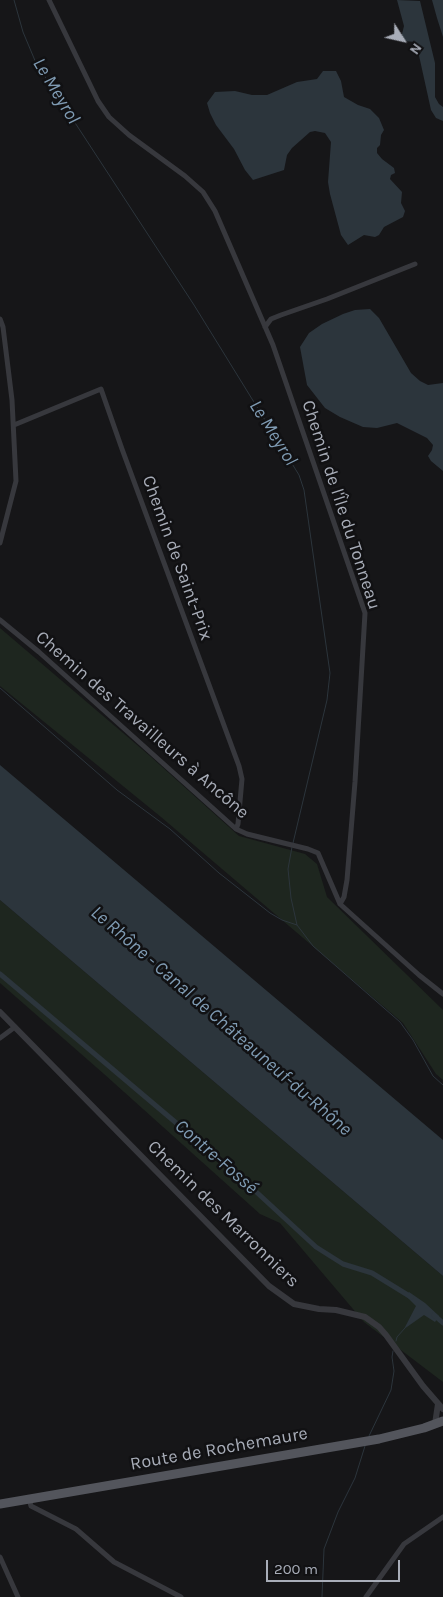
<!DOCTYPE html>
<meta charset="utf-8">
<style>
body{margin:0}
#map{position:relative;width:443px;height:1597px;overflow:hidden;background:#161618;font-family:Karla,sans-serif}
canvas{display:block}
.north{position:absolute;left:378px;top:15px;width:50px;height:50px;-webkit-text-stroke:4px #111113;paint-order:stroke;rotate:125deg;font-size:14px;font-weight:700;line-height:20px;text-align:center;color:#a8adb8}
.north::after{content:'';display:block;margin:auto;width:18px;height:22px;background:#a8adb8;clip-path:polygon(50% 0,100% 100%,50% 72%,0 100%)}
.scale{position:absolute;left:266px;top:1560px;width:134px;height:22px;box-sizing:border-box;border:2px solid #a8adb8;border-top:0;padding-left:6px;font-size:15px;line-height:18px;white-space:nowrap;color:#a8adb8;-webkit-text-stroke:4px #111113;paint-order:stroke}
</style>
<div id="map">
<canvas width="443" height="1597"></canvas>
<div class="north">N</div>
<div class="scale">200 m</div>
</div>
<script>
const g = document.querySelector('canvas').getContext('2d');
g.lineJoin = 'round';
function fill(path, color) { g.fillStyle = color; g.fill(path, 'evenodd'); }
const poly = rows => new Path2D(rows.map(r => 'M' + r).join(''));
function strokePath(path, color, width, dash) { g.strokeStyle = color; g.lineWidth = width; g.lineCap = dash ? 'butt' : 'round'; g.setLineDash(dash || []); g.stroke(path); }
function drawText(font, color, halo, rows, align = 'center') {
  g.font = font + ' Karla,sans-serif'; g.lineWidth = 5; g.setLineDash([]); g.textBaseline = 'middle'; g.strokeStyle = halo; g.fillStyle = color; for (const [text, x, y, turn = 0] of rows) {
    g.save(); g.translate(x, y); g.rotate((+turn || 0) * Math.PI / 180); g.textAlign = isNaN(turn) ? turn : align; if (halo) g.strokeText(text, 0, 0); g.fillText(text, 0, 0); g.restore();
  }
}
fill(poly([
 [0,628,150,756,239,836,305,854,317,864,327,897,443,1010,443,1080,436,1074,403,1023,161,817,0,686],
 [0,900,443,1276,443,1382,364,1322,280,1223,260,1214,104,1074,0,983]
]), '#1e261f');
fill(poly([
 [397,0,420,1,435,63,435,97,439,104,443,107,443,121,436,118,431,110,416,42,404,41,401,38,404,26],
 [432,0,443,0,443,37,437,18],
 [323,71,336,71,341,81,344,97,358,105,370,109,379,118,384,130,381,135,380,145,377,148,377,153,382,159,394,168,395,173,391,175,390,179,402,192,401,203,405,211,403,217,384,227,379,235,375,237,364,235,348,245,341,235,330,194,328,182,331,142,325,133,315,131,310,132,292,148,287,155,284,170,253,180,245,170,234,149,216,125,210,113,207,103,215,92,235,91,252,95,267,95,297,82,317,79],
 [370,309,379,318,411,373,420,381,428,385,443,383,443,471,431,461,428,456,432,450,433,445,427,438,397,423,377,428,363,427,340,417,325,408,307,385,300,347,309,333,322,324,343,314,355,310],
 [0,765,443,1140,443,1276,0,900],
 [409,1292,425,1303,439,1316,435,1322,424,1315,404,1329,416,1306,406,1296]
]), '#2c353c');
strokePath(poly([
 [14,0,23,32,36,63,194,305,299,475,304,490,330,673,327,700,293,843],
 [0,688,117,790,170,829,219,873,270,913,282,920,297,925,313,946,400,1022,413,1040,433,1076,443,1085],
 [292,847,288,869,291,898,297,925],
 [396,1341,397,1337,405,1328],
 [369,1436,391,1390,394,1371,392,1357,393,1351],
 [322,1597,324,1549,338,1512,355,1478,365,1446]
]), '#2c353c', 1);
strokePath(poly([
 [0,974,239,1176,316,1247,343,1264,372,1273,411,1297],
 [434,1315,443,1323]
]), '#2c353c', 5);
strokePath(poly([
 [49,0,98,101,109,117,129,135,185,176,203,192,215,211,273,345,365,613,355,782,347,880,344,897,340,904],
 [0,319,3,327,12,400,16,481,0,543],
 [265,327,271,319,281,315,327,299,415,264],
 [14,425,101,389,122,449,239,766,242,779,238,824,236,829],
 [0,620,39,652,236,829,247,834,308,849,318,853,340,904,419,975,443,994],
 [0,1038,15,1027],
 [29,1499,31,1506,76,1529,114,1562,181,1597],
 [0,1557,18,1597],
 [366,1597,404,1544,443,1517]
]), '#37383d', 5);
strokePath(poly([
 [0,1012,269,1286,294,1304,319,1309,336,1310,365,1317,379,1327,386,1335,423,1386,443,1409],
 [435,1424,438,1404]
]), '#37383d', 6);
strokePath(poly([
 [0,1504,379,1439,424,1428,443,1421]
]), '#53555c', 9);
drawText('18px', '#a8adb8', '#111113', [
 ["Chemin de l'Île du Tonneau",341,505,72],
 ["Chemin de Saint-Prix",177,558,70],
 ["Chemin des Travailleurs à Ancône",142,725,41],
 ["Chemin des Marronniers",223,1214,44],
 ["Route de Rochemaure",219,1449,-10]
]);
drawText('italic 19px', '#7f9bb3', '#111113', [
 ["Le Meyrol",56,91,59],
 ["Le Meyrol",273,433,58],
 ["Le Rhône - Canal de Châteauneuf-du-Rhône",221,1021,41],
 ["Contre-Fossé",216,1157,41]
]);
</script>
